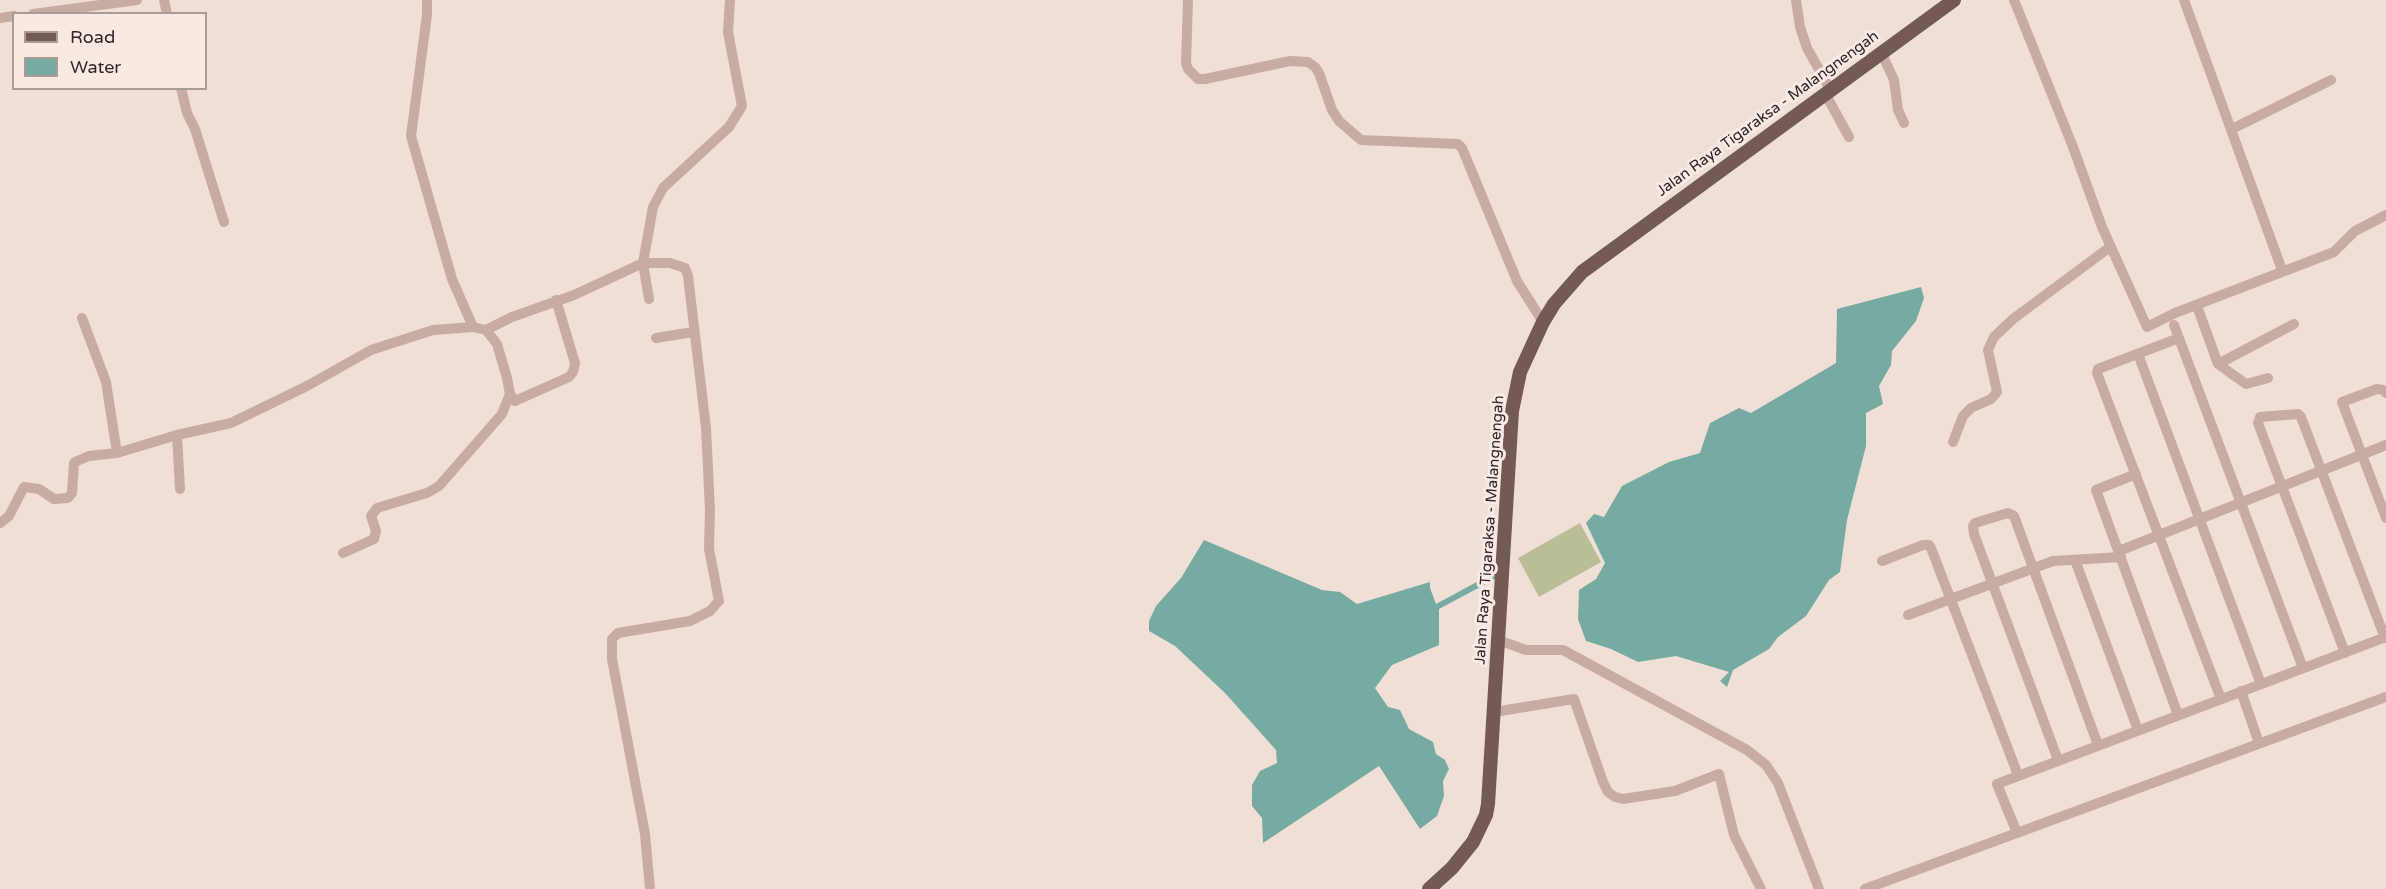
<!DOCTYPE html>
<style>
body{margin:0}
#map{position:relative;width:2386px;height:889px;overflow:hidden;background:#f0dfd7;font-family:"Varela Round",sans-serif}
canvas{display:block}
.legend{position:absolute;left:12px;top:12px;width:195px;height:78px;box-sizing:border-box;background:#f8eae3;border:2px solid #a99c97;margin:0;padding:8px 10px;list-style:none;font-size:18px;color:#322625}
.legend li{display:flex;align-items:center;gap:12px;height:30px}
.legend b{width:30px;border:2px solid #a99c97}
</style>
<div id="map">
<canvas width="2386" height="889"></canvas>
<ul class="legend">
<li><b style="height:8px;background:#745a57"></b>Road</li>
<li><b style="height:16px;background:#77aba2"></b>Water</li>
</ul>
</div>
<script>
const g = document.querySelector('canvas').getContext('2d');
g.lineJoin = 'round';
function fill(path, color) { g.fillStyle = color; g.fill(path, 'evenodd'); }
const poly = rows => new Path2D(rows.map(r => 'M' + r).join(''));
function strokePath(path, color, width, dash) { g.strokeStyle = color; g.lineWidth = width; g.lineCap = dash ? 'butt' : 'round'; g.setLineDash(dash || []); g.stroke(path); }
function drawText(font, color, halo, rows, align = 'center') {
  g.font = font + ' "Varela Round",sans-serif'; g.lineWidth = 6; g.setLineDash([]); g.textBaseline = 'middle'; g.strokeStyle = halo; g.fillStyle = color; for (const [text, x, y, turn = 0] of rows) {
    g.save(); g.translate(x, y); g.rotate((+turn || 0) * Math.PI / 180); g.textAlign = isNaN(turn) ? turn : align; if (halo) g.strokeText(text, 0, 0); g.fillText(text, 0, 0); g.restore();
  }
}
fill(poly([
 [1580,523,1601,562,1539,597,1518,558]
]), '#b9be98');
fill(poly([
 [1921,287,1924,298,1916,321,1892,351,1891,365,1879,386,1883,404,1866,413,1866,446,1847,520,1840,572,1829,580,1806,616,1778,637,1769,649,1733,670,1727,687,1720,681,1729,672,1676,656,1638,662,1611,649,1586,641,1578,619,1579,590,1596,579,1605,563,1586,523,1594,514,1604,517,1622,486,1669,462,1700,453,1710,423,1739,408,1751,413,1836,363,1837,309],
 [1204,540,1322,590,1340,592,1357,604,1430,582,1430,588,1436,604,1497,571,1497,578,1439,609,1439,645,1392,665,1375,688,1388,707,1400,710,1409,729,1433,742,1436,754,1445,760,1449,769,1443,781,1444,796,1437,816,1420,829,1379,766,1263,843,1262,818,1252,806,1252,785,1260,771,1277,763,1276,750,1225,693,1175,646,1149,631,1149,621,1156,606,1181,578]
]), '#77aba2');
strokePath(poly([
 [164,0,167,14],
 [427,0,427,15,411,136,452,279,473,327],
 [1188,0,1186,63,1188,69,1198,79,1205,79,1290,61,1308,62,1315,67,1319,73,1332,110,1339,121,1361,140,1458,144,1462,148,1517,281,1543,322],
 [1796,0,1800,27,1807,48,1831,91],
 [2014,0,2073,147,2102,227,2147,327,2175,313,2334,252,2355,231,2386,215],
 [2184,0,2282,270],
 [33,14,137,0],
 [0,18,14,16],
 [1881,52,1894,80,1898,110,1904,123],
 [181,88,187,113,195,129,224,222],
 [1826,95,1849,137],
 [2232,129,2331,80],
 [649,299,643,263,670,263,685,268,688,276,706,428,710,510,709,549,719,601,710,611,690,621,618,633,612,639,612,659,645,834,650,889],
 [2197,306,2218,364,2246,384,2268,378],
 [82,318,106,382,117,453],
 [2174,325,2303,668],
 [656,338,693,332],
 [2179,338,2098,369,2097,373,2221,699],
 [2138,354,2261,684],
 [2218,364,2294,324],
 [2386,393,2383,390,2377,389,2342,402,2386,518],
 [510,394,515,401,569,377,573,372,575,363,556,300],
 [177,435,180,489],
 [1953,442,1963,416,1971,408,1991,399,1997,392,1988,350,1994,337,2013,319,2110,247],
 [2136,474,2096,490,2178,715],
 [0,523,9,516,24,487,39,489,54,499,68,498,72,493,74,463,77,461,89,456,117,453,177,435,231,423,307,386,371,350,433,330,473,327,486,330,512,317,574,295,643,263,653,207,663,188,729,127,742,106,728,32,730,0],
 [2119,551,2386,445],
 [343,553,374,539,376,531,371,516,377,508,427,493,439,486,502,414,510,394,507,378,497,344,486,330],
 [2075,560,2138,730],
 [1882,561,1923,545,1929,545,1931,548,2018,775],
 [1908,615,2053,561,2121,557],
 [1498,640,1526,650,1563,650,1747,750,1766,765,1778,783,1819,889],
 [2345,653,2258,423,2260,417,2298,414,2301,417,2385,638],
 [2241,691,2259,743],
 [1494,712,1574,699,1603,782,1608,792,1615,797,1623,799,1675,791,1719,774,1734,835,1761,889],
 [2058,760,1974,534,1973,526,1975,523,2008,513,2014,516,2098,745],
 [2017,833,1997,784,2386,637],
 [1865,889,2386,697]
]), '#c7aca4', 10);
strokePath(poly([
 [1429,889,1452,868,1473,842,1486,815,1488,804,1512,411,1520,372,1543,322,1554,304,1582,272,1954,0]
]), '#745a57', 14);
drawText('15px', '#322625', '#f8eae3', [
 ["Jalan Raya Tigaraksa - Malangnengah",1768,114,-36],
 ["Jalan Raya Tigaraksa - Malangnengah",1490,530,-86]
]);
</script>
